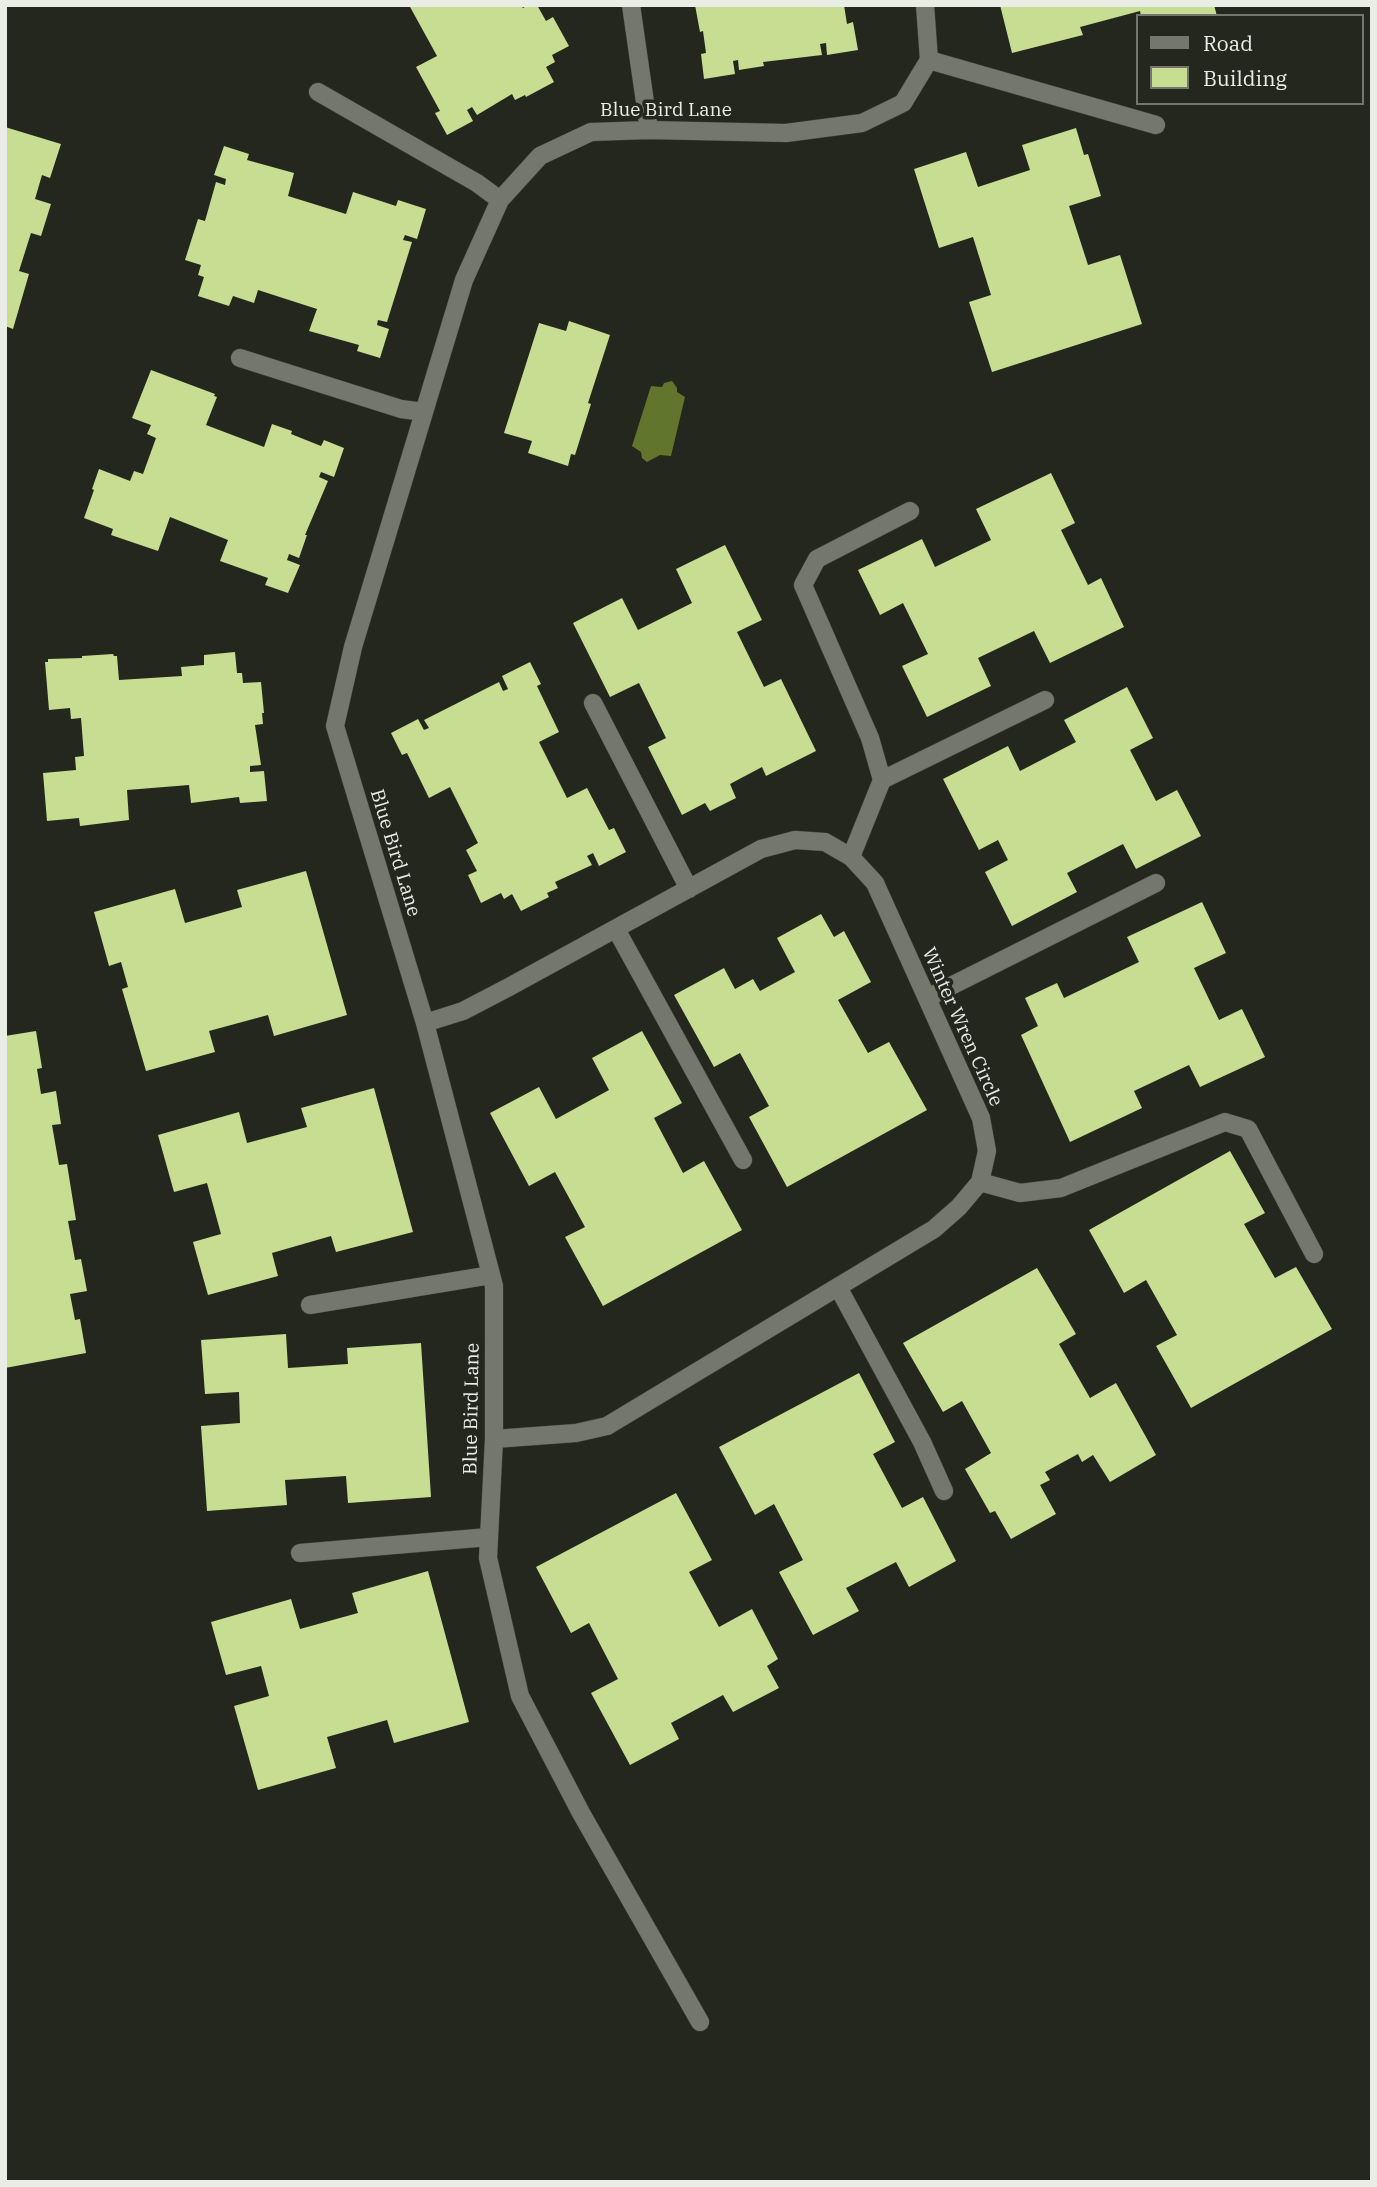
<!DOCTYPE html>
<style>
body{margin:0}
#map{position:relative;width:1377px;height:2187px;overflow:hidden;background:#24271d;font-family:"IBM Plex Serif",serif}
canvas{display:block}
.frame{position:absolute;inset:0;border:7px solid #eaece6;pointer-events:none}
.legend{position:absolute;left:1136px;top:14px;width:228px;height:91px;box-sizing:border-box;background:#24271d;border:2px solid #73766d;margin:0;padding:9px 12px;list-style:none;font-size:21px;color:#eaece6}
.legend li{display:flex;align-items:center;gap:14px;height:35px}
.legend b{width:35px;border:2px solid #73766d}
</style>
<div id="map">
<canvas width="1377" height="2187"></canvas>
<div class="frame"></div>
<ul class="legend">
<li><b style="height:9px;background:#74786c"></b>Road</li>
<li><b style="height:19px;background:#c6dd92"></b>Building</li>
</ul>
</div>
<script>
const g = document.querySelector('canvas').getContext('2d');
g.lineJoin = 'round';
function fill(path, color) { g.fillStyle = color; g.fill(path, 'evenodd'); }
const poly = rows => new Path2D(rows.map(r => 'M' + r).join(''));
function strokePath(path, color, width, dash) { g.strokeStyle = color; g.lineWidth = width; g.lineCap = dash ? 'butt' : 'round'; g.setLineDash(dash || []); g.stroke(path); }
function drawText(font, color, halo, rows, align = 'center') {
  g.font = font + ' "IBM Plex Serif",serif'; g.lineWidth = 7; g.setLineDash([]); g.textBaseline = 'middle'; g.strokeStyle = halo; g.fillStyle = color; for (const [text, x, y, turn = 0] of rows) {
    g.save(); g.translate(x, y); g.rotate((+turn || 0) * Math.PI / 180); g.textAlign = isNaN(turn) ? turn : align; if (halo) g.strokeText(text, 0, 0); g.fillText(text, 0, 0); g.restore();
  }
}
fill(poly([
 [672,381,677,388,677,392,685,397,671,456,660,455,647,462,642,458,641,452,632,446,651,386,662,387,664,383]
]), '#62752d');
fill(poly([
 [409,5,521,5,523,8,528,5,537,5,546,21,553,17,569,46,552,55,555,62,546,67,554,82,526,97,525,95,515,100,512,94,477,115,472,107,467,110,473,121,447,135,435,113,440,111,416,67,437,56],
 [695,5,844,5,847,24,853,22,858,50,827,55,826,43,820,44,822,55,763,62,764,66,739,70,738,60,733,61,735,74,704,79,701,54,706,53,703,31,700,32],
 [1000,5,1214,5,1217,16,1141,16,1140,11,1080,27,1083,35,1012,53],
 [5,127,61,144,50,178,42,175,35,199,51,204,41,236,31,233,19,271,29,274,13,329,5,326],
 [1076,128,1084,155,1088,154,1101,196,1069,206,1088,265,1120,255,1142,324,992,372,969,302,991,295,973,237,939,248,914,169,966,152,978,187,1030,170,1022,145],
 [224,146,249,154,247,160,294,173,288,196,346,214,353,192,396,206,398,200,426,209,417,239,405,235,403,240,412,242,387,322,378,320,377,325,389,329,380,358,357,351,359,345,309,331,317,309,258,290,254,303,233,296,229,306,198,296,204,277,198,275,201,265,185,260,198,219,205,221,216,182,225,185,226,179,214,175],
 [569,321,610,335,588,403,591,404,575,455,571,454,568,466,528,453,532,441,504,433,539,323,566,331],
 [151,370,215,394,214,396,217,397,206,425,264,447,272,424,292,431,291,434,321,446,324,440,344,448,334,477,321,472,319,477,328,481,305,535,307,535,299,558,289,554,287,560,300,565,288,593,265,585,268,578,220,561,228,540,170,517,158,551,111,535,113,529,84,518,94,490,92,489,99,469,130,481,134,471,143,474,156,438,147,434,151,425,132,418],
 [1051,473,1075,523,1061,530,1088,585,1101,578,1124,627,1050,663,1034,631,978,658,991,686,927,717,902,666,928,654,903,603,880,615,858,570,922,539,935,567,991,540,976,509],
 [725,545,762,620,737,632,764,687,781,679,816,751,766,776,762,767,730,784,736,798,710,811,705,803,682,815,648,747,666,738,639,683,610,697,573,623,622,598,638,630,692,603,676,569],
 [235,652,237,673,242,673,243,683,261,682,264,713,262,713,263,724,255,725,261,765,250,766,250,772,264,771,267,801,240,803,239,797,191,803,189,785,127,790,129,820,80,826,79,818,47,821,43,773,76,770,75,757,84,756,81,718,71,719,70,708,49,710,45,662,48,662,48,659,82,658,82,656,113,654,114,656,117,656,119,680,182,676,181,667,204,665,204,655],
 [530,662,541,684,537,686,559,732,539,742,567,798,587,788,609,830,614,828,626,852,599,866,593,853,587,856,592,865,555,882,558,888,547,893,549,897,521,911,512,894,504,899,501,893,481,903,468,875,477,871,466,850,478,843,450,787,429,798,407,753,402,755,391,733,418,719,424,730,429,728,424,720,499,682,503,691,508,689,502,676],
 [1127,687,1153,738,1130,750,1156,801,1177,790,1201,836,1136,869,1123,844,1067,873,1077,892,1012,926,985,872,1008,860,998,840,979,850,943,779,1008,746,1020,771,1076,742,1064,720],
 [306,871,347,1015,274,1036,268,1015,209,1031,215,1052,146,1071,122,989,128,987,121,962,109,966,94,912,175,889,185,923,242,907,237,890],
 [1202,902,1226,953,1194,968,1219,1020,1242,1009,1265,1057,1200,1087,1189,1065,1134,1091,1142,1108,1070,1142,1021,1035,1038,1026,1025,998,1057,983,1064,998,1139,962,1127,937],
 [821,914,834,937,844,931,871,982,838,1000,868,1053,889,1042,927,1110,787,1187,749,1117,769,1106,740,1053,714,1067,674,995,724,968,735,989,753,979,760,991,795,972,777,938],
 [36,1031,42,1068,37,1069,41,1094,56,1091,61,1124,52,1125,59,1165,67,1164,76,1220,68,1221,75,1260,81,1259,87,1291,70,1294,75,1320,80,1319,86,1353,5,1368,5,1036],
 [642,1031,682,1103,654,1118,683,1173,704,1161,742,1230,603,1306,565,1237,585,1227,555,1172,529,1186,490,1113,539,1087,556,1119,609,1090,592,1058],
 [374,1088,413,1232,336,1252,331,1236,272,1253,278,1276,208,1295,193,1242,221,1234,207,1183,174,1192,158,1135,239,1112,247,1143,307,1127,301,1108],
 [1230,1151,1265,1213,1244,1224,1275,1278,1296,1267,1332,1329,1191,1408,1156,1346,1177,1335,1146,1280,1124,1293,1089,1230],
 [1037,1268,1076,1334,1059,1344,1090,1398,1116,1383,1156,1455,1110,1482,1093,1455,1082,1462,1078,1454,1045,1472,1050,1480,1040,1485,1056,1514,1011,1539,995,1511,990,1513,965,1469,991,1453,962,1401,943,1412,903,1343],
 [286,1334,288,1368,348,1364,347,1348,421,1343,431,1497,348,1503,346,1476,285,1480,287,1505,207,1511,201,1426,240,1423,239,1392,205,1394,201,1340],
 [859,1373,895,1442,873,1454,902,1508,923,1497,956,1561,909,1587,896,1562,846,1588,859,1611,813,1635,779,1572,803,1560,774,1504,755,1515,719,1447],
 [676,1493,712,1560,689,1572,719,1627,752,1609,778,1659,767,1666,779,1688,733,1712,723,1695,671,1723,679,1739,630,1765,591,1693,618,1679,589,1623,571,1633,536,1567],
 [428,1571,469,1722,394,1743,387,1720,327,1737,336,1768,258,1790,234,1706,269,1696,261,1666,226,1675,211,1622,291,1599,300,1629,358,1613,352,1593]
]), '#c6dd92');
const minor = poly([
 [631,5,649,130],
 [929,60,1156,125],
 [318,92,477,183,500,200],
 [240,358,401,409,424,412],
 [593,703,689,889],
 [882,780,1045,700],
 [851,857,882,780,870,738,803,585,817,559,910,511],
 [616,929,743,1160],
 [927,998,1156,883],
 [425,1023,463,1011,509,987,761,849,795,840,825,842,851,857,875,883,981,1118,987,1151,980,1182,959,1207,934,1229,607,1426,576,1433,494,1439],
 [980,1182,1020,1193,1061,1188,1225,1122,1248,1129,1314,1254],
 [838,1287,922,1442,944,1491],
 [310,1305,491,1275],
 [300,1553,489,1537],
 [700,2022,581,1813,520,1696,488,1558,494,1439,494,1286,425,1023,335,726,353,647,464,280,500,200,540,156,591,132,649,130,786,133,862,123,903,103,929,60,925,5]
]);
strokePath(minor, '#42453d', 19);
strokePath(minor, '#74786c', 18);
drawText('19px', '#eaece6', '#24271d', [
 ["Blue Bird Lane",666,111],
 ["Blue Bird Lane",395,853,73],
 ["Winter Wren Circle",962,1027,66],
 ["Blue Bird Lane",472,1409,-89]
]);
</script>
